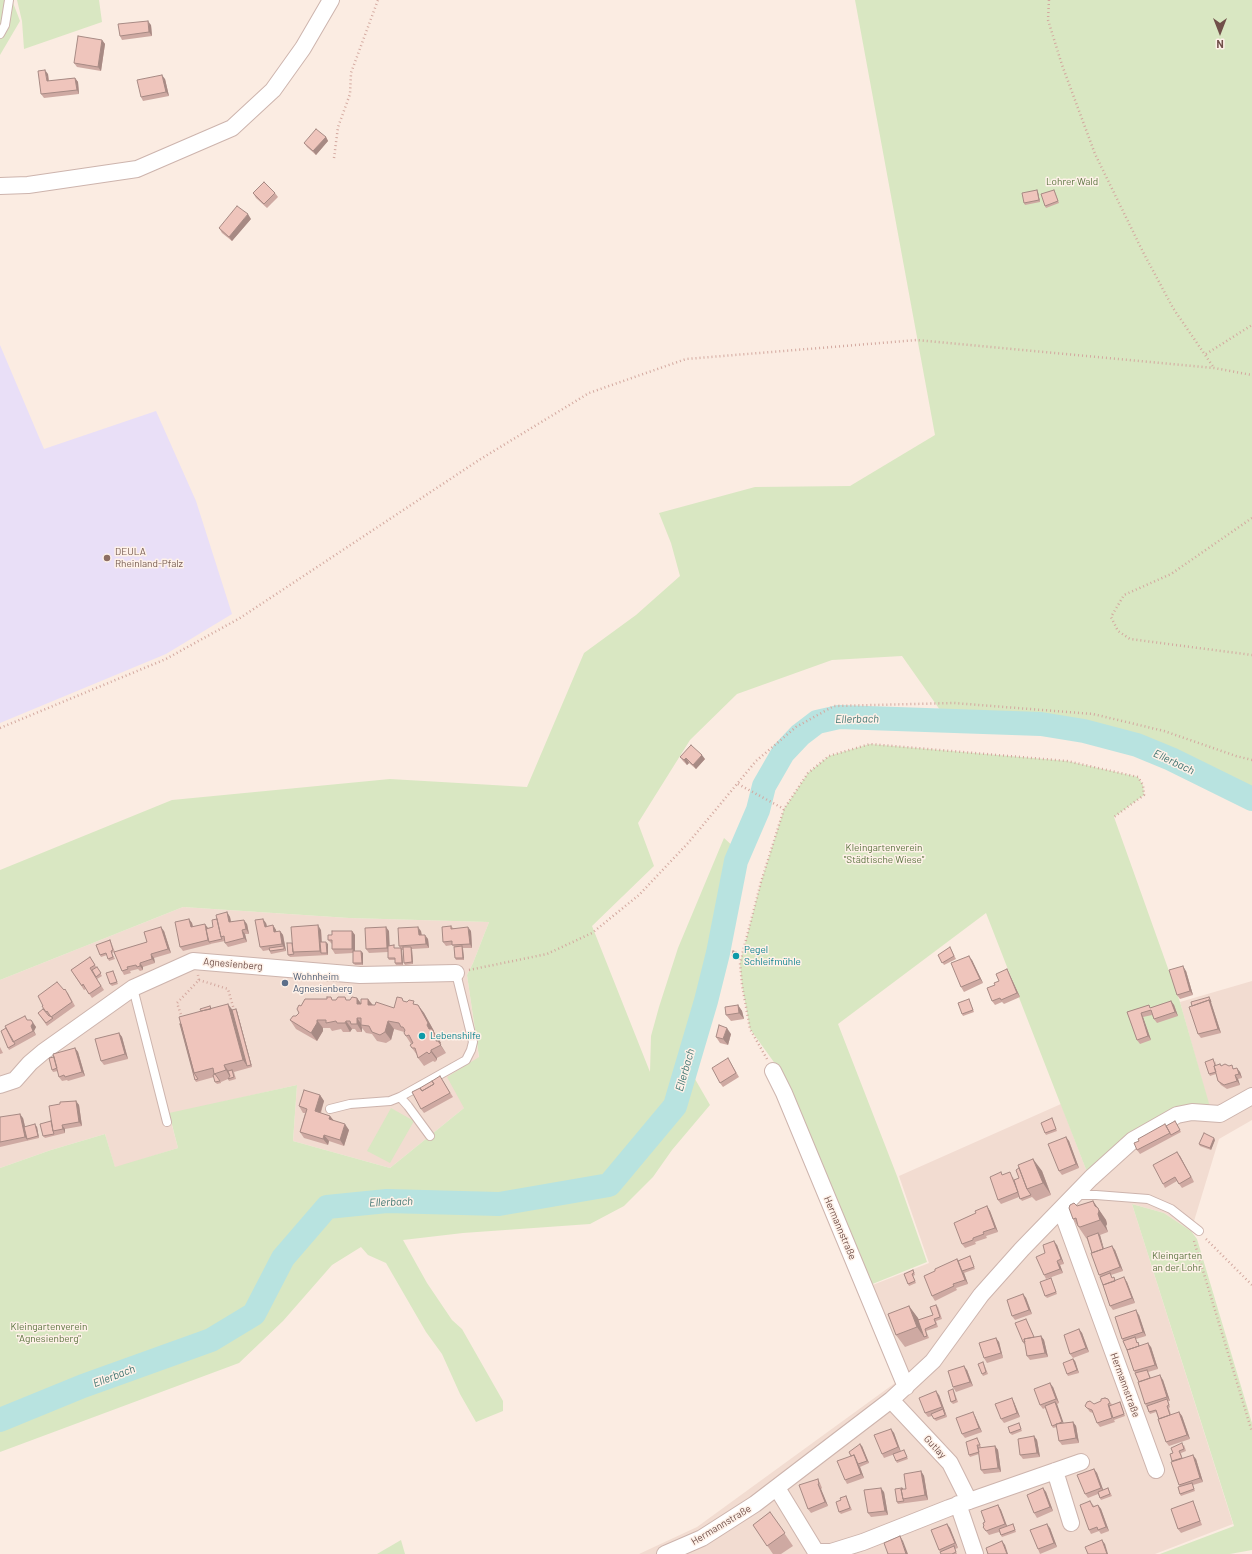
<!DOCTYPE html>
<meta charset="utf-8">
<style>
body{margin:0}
#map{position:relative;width:1252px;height:1554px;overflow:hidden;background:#fbece2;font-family:Barlow,sans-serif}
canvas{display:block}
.north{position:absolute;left:1200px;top:12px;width:40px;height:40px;-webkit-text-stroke:3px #fef1e8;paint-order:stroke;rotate:180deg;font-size:11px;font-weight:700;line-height:16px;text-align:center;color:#71504a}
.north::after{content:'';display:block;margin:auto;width:14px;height:18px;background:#71504a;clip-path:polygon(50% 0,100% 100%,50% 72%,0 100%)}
</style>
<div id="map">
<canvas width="1252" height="1554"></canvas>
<div class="north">N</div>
</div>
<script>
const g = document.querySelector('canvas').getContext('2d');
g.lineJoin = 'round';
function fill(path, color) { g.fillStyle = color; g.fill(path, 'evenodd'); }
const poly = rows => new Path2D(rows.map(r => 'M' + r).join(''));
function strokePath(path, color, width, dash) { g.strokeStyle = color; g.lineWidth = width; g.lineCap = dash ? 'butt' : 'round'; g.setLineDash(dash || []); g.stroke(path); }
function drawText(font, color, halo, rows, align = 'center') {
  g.font = font + ' Barlow,sans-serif'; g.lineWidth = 3; g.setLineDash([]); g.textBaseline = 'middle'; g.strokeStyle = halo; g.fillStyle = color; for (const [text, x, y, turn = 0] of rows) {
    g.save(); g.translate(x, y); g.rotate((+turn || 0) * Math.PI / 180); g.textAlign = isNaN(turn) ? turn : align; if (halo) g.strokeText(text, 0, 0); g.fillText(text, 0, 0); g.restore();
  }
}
fill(poly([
 [183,907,349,918,489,922,473,963,467,975,479,1058,464,1108,390,1168,293,1141,297,1085,169,1114,178,1148,115,1168,105,1134,51,1150,0,1168,0,980],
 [1252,981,1252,1120,1219,1139,1191,1231,1164,1213,1132,1204,1233,1524,1155,1554,639,1554,697,1527,895,1383,907,1372,870,1286,929,1263,899,1176,1061,1104,1087,1172,1209,1106,1180,1002]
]), '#f2dcd1');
fill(poly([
 [0,345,44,449,156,411,196,501,232,614,166,654,0,723]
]), '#e9dff7');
fill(poly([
 [0,0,12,0,20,21,0,55],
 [17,0,99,0,102,22,24,49,22,21],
 [855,0,1252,0,1252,787,1184,755,1055,721,945,717,902,656,832,660,737,694,690,740,638,823,654,866,592,926,650,1072,651,1036,659,1007,678,948,724,838,745,857,738,897,716,991,705,1026,695,1079,710,1105,672,1150,653,1177,624,1206,590,1224,463,1233,403,1240,427,1283,452,1320,462,1329,503,1401,503,1411,476,1422,460,1394,442,1354,426,1332,386,1263,368,1255,361,1247,332,1265,283,1321,239,1363,0,1452,0,1168,51,1150,105,1134,115,1167,178,1148,169,1113,297,1085,293,1141,390,1168,464,1108,447,1077,479,1057,467,975,473,963,489,922,349,918,183,907,0,980,0,870,172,800,390,779,527,787,584,653,636,615,680,576,671,543,659,513,755,487,850,486,935,435],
 [870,744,1067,761,1138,777,1143,785,1144,795,1114,817,1180,1002,1210,1107,1087,1172,986,913,838,1024,897,1176,927,1262,870,1285,776,1065,750,1029,742,985,740,963,761,882,784,809,808,773,829,756],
 [391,1108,414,1121,390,1163,367,1151],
 [1132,1204,1164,1213,1191,1231,1197,1239,1252,1423,1252,1550,1230,1554,1160,1554,1234,1526],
 [401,1540,405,1554,377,1554]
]), '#d9e7c2');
strokePath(poly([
 [0,1420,83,1386,211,1340,254,1314,283,1258,327,1207,387,1201,499,1204,609,1185,675,1106,706,1001,718,953,736,861,758,810,764,786,783,753,800,735,817,722,839,717,1041,724,1084,731,1137,745,1171,759,1252,799]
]), '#b8e3e0', 24);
const lane = poly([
 [0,34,5,25,9,0],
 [133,988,167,1122],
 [400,1097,408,1106,430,1136],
 [330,1109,350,1104,390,1101,400,1097,466,1060,471,1050,473,1042,456,973],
 [1076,1195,1096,1195,1148,1199,1171,1209,1199,1231]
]);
const street = poly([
 [0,186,28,185,137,169,232,128,273,90,303,48,331,0],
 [773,1071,784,1093,906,1387],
 [0,1085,15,1080,30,1063,43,1052,133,988,193,961,360,975,456,973],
 [1061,1209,1156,1470],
 [891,1400,950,1463,969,1501],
 [1055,1471,1071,1523],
 [777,1488,816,1552,831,1552,863,1542,949,1508,1081,1462],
 [958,1504,975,1554],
 [665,1554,702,1538,755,1504,891,1400,933,1361,981,1295,1022,1249,1091,1178,1133,1140,1177,1115,1192,1112,1220,1114,1252,1096]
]);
strokePath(lane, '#cdb4ad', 10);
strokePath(street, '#cdb4ad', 18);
strokePath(poly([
 [1049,0,1048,20,1062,65,1095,154,1143,252,1173,308,1214,368],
 [334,158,338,127,350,94,351,73,378,0],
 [1206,354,1252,325],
 [1252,518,1171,574,1124,595,1111,617,1118,631,1130,639,1252,655],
 [0,728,166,659,240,618,479,460,589,393,686,359,917,340,1214,368,1252,375],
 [738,784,784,809],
 [469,970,547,954,592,933,639,895,689,842,756,761,796,727,834,706,954,703,1093,714,1164,731,1236,756,1252,760],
 [199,980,228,989,234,1010],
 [182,1018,177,1003,199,980,198,975],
 [767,1059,750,1029,742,985,740,963,761,882,784,809,808,773,829,756,870,744,1067,761,1138,777,1143,785,1144,795,1114,817],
 [1206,1239,1252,1285],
 [1194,1241,1252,1432]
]), '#d3a89f', 2.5, [1, 3]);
strokePath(lane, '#fff', 8);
strokePath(street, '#fff', 16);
fill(poly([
 [151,25,152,36,122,40,120,36],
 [102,40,105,44,101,71,77,67,74,63],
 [48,74,49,81,75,78,78,82,79,94,44,98,41,94],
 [165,79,169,96,143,101,141,97],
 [326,137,328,141,316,155,307,147,304,143],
 [1037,190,1038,192,1040,202,1025,205,1024,203],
 [1055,192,1059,203,1046,208,1045,206],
 [253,193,275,193,278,197,267,208,256,198],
 [251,219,232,241,222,233,219,228],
 [680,757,705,759,696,769,689,763,687,765,683,761],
 [227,912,230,917,231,922,247,924,249,934,245,934,247,942,228,947,225,943,225,941,210,944,211,944,183,951,180,947,189,919,192,923,193,927,208,928,213,927,217,919],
 [266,923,267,926,273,925,276,930,276,932,280,931,283,935,286,951,271,954,269,950,263,951,260,947],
 [451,926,453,928,471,931,472,948,463,948,464,960,456,960,455,958,454,947,452,945,446,946,443,942],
 [321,930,322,942,328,944,328,955,290,957,288,955,292,943],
 [164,931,171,953,154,958,155,963,143,967,143,970,140,971,138,969,130,971,131,973,124,975,122,971,114,952,112,953,115,959,109,961,107,955,101,957,100,955,110,940,111,942,115,952,147,942],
 [352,931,355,935,355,951,363,953,363,965,355,965,353,963,353,953,335,954,332,949,332,944,328,940,332,935],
 [389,931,389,946,395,948,400,948,399,946,421,931,422,935,428,939,429,948,412,949,413,964,405,965,404,963,403,950,402,950,403,965,396,965,395,963,395,960,389,960,388,958,388,952,369,953,366,949],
 [951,949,956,959,944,965,938,955],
 [737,952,739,954,737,959,733,958,732,956],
 [90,957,102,976,97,979,104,990,92,998,86,989,84,990,71,970],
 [972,960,983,983,964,992,961,987],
 [1007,969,1009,973,1020,997,1004,1004,1002,1002,995,1005,992,1001,995,985,999,981],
 [1186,971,1193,995,1180,999,1177,995],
 [114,973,118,984,112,986,110,984],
 [64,990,68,993,75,1006,47,1026,38,1013,44,1009],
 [1209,997,1210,999,1221,1033,1201,1038,1198,1034,1192,1006],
 [357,998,361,1004,368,999,373,1005,394,1008,405,1002,418,1005,424,1013,434,1031,434,1032,441,1043,440,1044,446,1053,437,1058,437,1060,435,1062,433,1061,424,1066,418,1058,417,1055,412,1048,411,1044,404,1033,404,1032,394,1029,391,1040,386,1043,377,1041,372,1034,366,1033,362,1028,362,1032,357,1032,355,1029,352,1029,350,1032,343,1032,341,1029,332,1031,330,1028,323,1028,323,1031,317,1041,296,1029,290,1020,296,1016,299,1013,301,1006,332,1000,350,1000],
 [969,999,974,1012,963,1016,962,1014],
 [1171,1001,1174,1005,1178,1016,1157,1023,1154,1019,1152,1015,1143,1017,1151,1040,1140,1044,1137,1040,1127,1012,1149,1005,1150,1008],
 [738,1005,742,1011,744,1019,731,1021,726,1015],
 [212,1008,232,1010,236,1009,237,1011,252,1067,234,1072,236,1079,229,1081,228,1079,221,1082,221,1083,217,1084,215,1082,214,1077,196,1082,195,1080,180,1024],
 [28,1020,31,1020,34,1024,36,1027,34,1031,36,1035,9,1050,8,1048],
 [119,1033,122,1037,128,1059,104,1065,101,1061],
 [731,1034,728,1045,720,1043,716,1037],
 [0,1047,3,1053,0,1054],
 [75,1048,78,1052,85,1076,68,1081,67,1080,62,1081,59,1077,58,1071,53,1072,52,1070],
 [728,1058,739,1077,723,1087,720,1083],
 [1215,1061,1216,1065,1221,1066,1235,1069,1240,1072,1242,1078,1238,1079,1240,1085,1227,1089,1221,1085,1218,1081,1216,1074,1210,1076,1209,1074],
 [443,1081,453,1097,424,1113,421,1109],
 [320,1095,324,1101,321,1113,330,1116,334,1121,349,1130,344,1146,329,1141,328,1145,304,1138,300,1132,305,1113,303,1113,299,1106],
 [76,1101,79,1105,82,1126,65,1129,65,1133,45,1138,43,1136,60,1104],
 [0,1117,23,1118,25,1127,37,1127,39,1138,0,1147],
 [1052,1118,1057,1131,1046,1135,1045,1133],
 [1175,1121,1181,1132,1140,1154,1137,1150,1166,1126],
 [1066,1137,1069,1141,1079,1168,1062,1175,1059,1171],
 [1215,1140,1211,1150,1200,1146,1199,1144],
 [1180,1156,1194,1182,1182,1188,1177,1181,1165,1188,1163,1184],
 [1033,1159,1042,1171,1051,1195,1036,1201,1032,1197,1022,1201,1019,1197,1001,1204,998,1200,1003,1175,1013,1177,1014,1180,1019,1178],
 [1093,1201,1106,1220,1107,1224,1106,1226,1108,1232,1100,1235,1104,1249,1115,1250,1123,1271,1111,1275,1112,1278,1115,1279,1115,1280,1127,1282,1135,1303,1113,1310,1110,1306,1103,1285,1099,1275,1087,1239,1086,1238,1073,1219,1077,1206],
 [987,1206,990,1211,998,1232,986,1236,987,1238,975,1242,976,1244,965,1248,962,1244,976,1213],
 [1057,1245,1064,1264,1060,1265,1063,1273,1046,1279,1044,1275,1045,1253],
 [970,1256,971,1258,975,1269,964,1273,968,1284,956,1288,957,1290,935,1301,932,1296,935,1271,958,1261],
 [914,1272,915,1275,913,1276,916,1283,909,1286,904,1274],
 [1051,1278,1052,1280,1057,1294,1047,1298,1045,1296],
 [1023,1294,1026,1298,1032,1314,1015,1320,1012,1316],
 [936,1305,938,1307,942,1319,936,1321,938,1327,926,1331,929,1338,905,1347,896,1335,909,1306,919,1320,933,1315],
 [1139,1315,1146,1336,1136,1339,1137,1343,1140,1346,1151,1347,1158,1369,1148,1372,1151,1378,1163,1380,1170,1401,1168,1401,1170,1407,1169,1408,1171,1415,1179,1412,1182,1416,1190,1439,1169,1446,1166,1442,1156,1412,1150,1414,1145,1404,1139,1382,1134,1371,1127,1350,1122,1339],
 [1027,1321,1034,1337,1041,1336,1044,1340,1048,1357,1030,1360,1027,1356,1025,1344,1024,1344,1023,1342],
 [1079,1329,1082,1333,1089,1352,1073,1358,1070,1354],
 [996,1338,999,1342,1003,1358,987,1363,984,1358],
 [1073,1359,1075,1361,1079,1373,1068,1376,1067,1374],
 [983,1362,984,1364,988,1374,983,1376,982,1374],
 [967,1370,973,1386,956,1392,953,1387],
 [1053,1387,1059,1403,1057,1404,1063,1423,1073,1422,1076,1426,1079,1443,1062,1445,1059,1441,1057,1427,1053,1428,1052,1426,1045,1408,1043,1409,1040,1405],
 [954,1391,958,1402,953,1404,951,1402],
 [939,1395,947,1417,936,1421,932,1416,928,1417,925,1413],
 [1014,1402,1020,1417,1004,1423,1001,1419],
 [1120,1402,1121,1404,1125,1416,1114,1420,1115,1422,1100,1427,1097,1423,1093,1413,1090,1412,1087,1408,1094,1404,1111,1403,1112,1405],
 [975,1416,982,1432,965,1438,962,1434],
 [1020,1426,1022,1431,1012,1435,1010,1433],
 [891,1429,894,1433,901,1452,904,1450,908,1459,897,1463,896,1461,895,1454,884,1458,882,1454],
 [1034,1436,1037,1440,1040,1457,1023,1459,1020,1455],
 [977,1438,981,1447,979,1448,995,1446,998,1450,1001,1472,984,1474,981,1470,979,1454,970,1457,969,1455],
 [1184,1445,1186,1451,1181,1453,1182,1458,1196,1459,1203,1482,1193,1485,1195,1491,1181,1496,1180,1494,1180,1487,1179,1485,1172,1461,1173,1453],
 [862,1446,869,1463,860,1467,864,1478,847,1484,845,1480,851,1456],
 [1094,1469,1097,1473,1103,1490,1108,1488,1112,1496,1101,1500,1098,1494,1088,1498,1085,1494],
 [921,1471,924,1476,928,1500,898,1504,897,1502,902,1488,903,1489,906,1489],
 [818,1479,820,1483,822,1488,821,1489,828,1506,811,1513,808,1509],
 [1043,1488,1046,1492,1053,1511,1037,1518,1034,1513],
 [884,1492,888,1515,871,1517,868,1513],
 [846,1496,847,1498,852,1510,841,1514,839,1512,841,1500],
 [1090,1501,1094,1506,1098,1505,1101,1509,1109,1531,1101,1534,1099,1531,1091,1534,1089,1530],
 [998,1505,1001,1510,1007,1526,1014,1526,1016,1532,1002,1537,999,1532,989,1535,983,1527,985,1522],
 [1195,1506,1202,1525,1181,1533,1178,1529],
 [770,1512,793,1546,781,1554,773,1554,753,1525],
 [947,1524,950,1528,958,1548,955,1549,957,1554,941,1554,939,1550],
 [1050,1528,1057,1547,1040,1554,1038,1549]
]), '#cea9a2');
fill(poly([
 [148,21,151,25,152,36,149,32],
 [102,40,105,44,101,71,98,67],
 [45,70,48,74,49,86,47,81],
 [162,75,165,79,169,96,166,92],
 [75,78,78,82,79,94,77,90],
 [326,137,328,141,316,155,313,151],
 [1037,190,1038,192,1040,202,1039,200],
 [248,214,251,219,232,241,229,237],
 [702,755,705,759,696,769,693,765],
 [686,758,689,763,687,765,684,760],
 [227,912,230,917,232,927,229,922],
 [189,919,192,923,194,931,191,927],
 [263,919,266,923,268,931,265,927],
 [244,920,247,924,249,934,246,929],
 [205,924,208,928,210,941,209,942,211,944,208,940],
 [273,925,276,930,277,936,274,932],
 [318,925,321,930,322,953,321,953,322,955,320,951],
 [161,927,164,931,171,953,168,949],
 [386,927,389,931,390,952,387,948],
 [418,927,421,931,422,940,419,935],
 [468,927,471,931,472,948,470,944],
 [242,930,245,934,247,942,244,938],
 [280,931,283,935,286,951,282,944],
 [352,931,355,935,355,953,352,949],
 [425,935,428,939,429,948,426,944],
 [326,942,328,944,328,955,327,953],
 [462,946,463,949,464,960,463,958],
 [411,947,412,949,413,964,412,962],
 [401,948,402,950,403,965,402,963],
 [361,951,363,953,363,965,362,963],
 [737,952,739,954,737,959,736,957],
 [151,954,154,958,155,963,152,959],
 [969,956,972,960,983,983,980,979],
 [140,963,143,967,143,970,140,966],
 [1183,966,1186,971,1193,995,1190,991],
 [1007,969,1009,973,1020,997,1017,993],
 [1209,997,1210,999,1221,1033,1218,1029,1209,1000],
 [357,998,363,1006,357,1004],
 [368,999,374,1007,368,1005],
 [1171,1001,1174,1005,1178,1016,1175,1012],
 [228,1004,234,1012,247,1066,243,1060],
 [418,1005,424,1013,434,1031,434,1032,441,1043,440,1044,446,1053,440,1045,439,1046,434,1038,429,1029],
 [738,1005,742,1011,744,1019,739,1013],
 [236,1009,237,1011,252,1067,251,1065],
 [1141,1013,1143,1017,1151,1040,1148,1036],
 [357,1018,362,1025,361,1025,362,1028,362,1032,357,1024],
 [31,1020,36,1027,34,1031,36,1035,33,1031,31,1026],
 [317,1020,323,1028,323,1031,317,1041,311,1033],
 [346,1021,352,1029,350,1032,345,1023],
 [388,1021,394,1029,391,1040,385,1032],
 [727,1028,731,1034,728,1045,723,1039],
 [119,1033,122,1037,128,1059,125,1054],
 [75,1048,78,1052,85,1076,82,1072],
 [431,1050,437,1058,437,1060,431,1052],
 [224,1065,230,1073,231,1079,226,1070],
 [1237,1068,1240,1072,1242,1078,1239,1074],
 [1235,1075,1238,1079,1240,1085,1237,1081],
 [320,1095,324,1101,319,1117,315,1111],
 [76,1101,79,1105,82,1126,79,1122],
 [20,1114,23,1118,28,1139,27,1139,28,1141,25,1137],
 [330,1116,335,1122,329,1119],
 [35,1124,37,1127,39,1138,38,1136],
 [345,1124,349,1130,344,1146,340,1140],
 [62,1125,65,1129,65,1133,63,1129],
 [324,1135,329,1141,328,1145,323,1139],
 [1066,1137,1069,1141,1079,1168,1076,1164],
 [1214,1138,1215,1140,1211,1150,1210,1148],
 [1177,1152,1180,1156,1194,1182,1191,1177],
 [1033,1159,1042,1171,1051,1195,1043,1183],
 [1093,1201,1106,1220,1107,1224,1106,1226,1108,1232,1100,1220],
 [987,1206,990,1211,998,1232,995,1228],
 [1098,1233,1100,1235,1105,1253,1104,1250],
 [1054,1241,1057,1245,1064,1264,1061,1259],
 [1112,1246,1115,1250,1123,1271,1120,1267],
 [957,1259,960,1263,962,1271,964,1273,968,1284,965,1280],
 [1057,1261,1060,1265,1063,1273,1060,1269],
 [1124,1277,1127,1282,1135,1303,1132,1298],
 [1023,1294,1026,1298,1032,1314,1029,1310],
 [909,1306,918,1318,925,1336,924,1337,917,1327],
 [1136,1310,1139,1315,1146,1336,1143,1332],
 [1079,1329,1082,1333,1089,1352,1086,1348],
 [1041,1336,1044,1340,1048,1357,1045,1353],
 [996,1338,999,1342,1003,1358,1001,1353],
 [1148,1343,1151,1347,1158,1369,1155,1365],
 [1073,1359,1075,1361,1079,1373,1077,1370],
 [964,1366,967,1370,973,1386,970,1382],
 [1160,1375,1163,1380,1170,1401,1167,1397],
 [1050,1383,1053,1387,1059,1403,1056,1399],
 [936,1391,939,1395,947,1417,942,1407],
 [1012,1398,1014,1402,1020,1417,1017,1413],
 [1055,1402,1057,1404,1064,1424,1062,1422],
 [973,1412,975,1416,982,1432,979,1428],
 [1179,1412,1182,1416,1190,1439,1187,1435],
 [1073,1422,1076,1426,1079,1443,1076,1438],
 [891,1429,894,1433,901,1452,898,1447],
 [1034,1436,1037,1440,1040,1457,1037,1453],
 [860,1444,862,1446,869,1463,867,1461],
 [995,1446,998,1450,1001,1472,998,1468],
 [854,1455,857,1459,858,1464,860,1467,864,1478,861,1474],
 [1193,1455,1196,1459,1203,1482,1200,1478],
 [1094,1469,1097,1473,1104,1492,1101,1488],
 [921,1471,924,1476,928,1500,925,1495],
 [818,1484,821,1489,828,1506,825,1502],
 [881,1488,884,1492,888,1515,885,1511],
 [1043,1488,1046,1492,1053,1511,1050,1507],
 [998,1505,1001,1510,1008,1529,1005,1524],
 [1098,1505,1101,1509,1109,1531,1106,1527],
 [947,1524,950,1528,958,1548,955,1543],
 [1047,1524,1050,1528,1057,1547,1054,1543],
 [900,1536,903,1541,908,1554,906,1554],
 [1102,1540,1105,1544,1108,1554,1107,1554],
 [1002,1541,1005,1545,1008,1554,1007,1554]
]), '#a78a84');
const building = poly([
 [148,21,149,32,120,36,118,24,148,21],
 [78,36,102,40,98,67,74,63,78,36],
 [45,70,47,81,75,78,77,90,41,94,38,71,45,70],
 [162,75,166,92,141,97,137,80,162,75],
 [316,129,326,137,313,151,304,143,316,129],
 [264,182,275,193,264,204,253,193,264,182],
 [1037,190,1039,200,1024,203,1022,193,1037,190],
 [1054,190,1058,201,1045,206,1041,194,1054,190],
 [237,206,248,214,229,237,219,228,237,206],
 [691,745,702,755,693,765,686,758,684,760,680,757,691,745],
 [227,912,229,922,244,920,246,929,242,930,244,938,225,943,224,936,221,937,216,915,227,912],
 [189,919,191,927,205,924,208,940,180,947,175,922,189,919],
 [217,919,221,937,222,939,209,942,206,929,213,927,212,920,217,919],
 [263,919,265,927,273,925,274,932,280,931,282,944,260,947,255,920,263,919],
 [318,925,320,951,293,952,291,927,318,925],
 [451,926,451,929,468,927,470,944,452,945,452,941,443,942,442,927,451,926],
 [161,927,168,949,151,954,152,959,140,963,140,966,137,967,136,965,127,967,128,969,122,971,114,952,147,942,144,932,161,927],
 [386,927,387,948,366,949,365,928,386,927],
 [418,927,419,935,425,935,426,944,399,946,398,928,418,927],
 [332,931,352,931,352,949,332,949,332,940,328,940,328,935,332,935,332,931],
 [110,940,113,950,111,951,113,957,108,959,106,953,100,955,96,945,110,940],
 [320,942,326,942,327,953,321,953,320,942],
 [287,943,292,943,293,952,294,954,288,955,287,943],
 [394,945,394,948,401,948,402,963,395,963,395,958,388,958,388,946,394,945],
 [284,946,284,949,270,951,269,948,284,946],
 [462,946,463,958,455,958,454,947,462,946],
 [403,947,411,947,412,962,404,963,403,947],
 [950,947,954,956,942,963,938,955,950,947],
 [353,951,361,951,362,963,353,963,353,951],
 [733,951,737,952,736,957,732,956,733,951],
 [969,956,980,979,961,987,951,963,969,956],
 [90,957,95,965,90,968,101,986,89,994,83,984,82,986,71,970,90,957],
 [1183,966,1190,991,1177,995,1169,970,1183,966],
 [97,967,101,973,96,977,92,970,97,967],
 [1007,969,1017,993,1001,1000,1000,998,992,1001,987,988,995,985,994,983,999,981,996,974,1007,969],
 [113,971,117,982,110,984,106,973,113,971],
 [57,982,64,990,65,989,72,1002,51,1017,47,1011,46,1012,42,1006,43,1006,38,996,57,982],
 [327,997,331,997,332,1000,336,1000,338,997,345,997,346,1000,350,1000,352,997,357,998,357,1004,361,1004,361,999,368,999,368,1005,375,1005,376,1002,394,1008,397,997,402,998,403,1001,407,1002,409,1000,414,1001,413,1004,418,1005,428,1023,427,1025,429,1029,432,1029,435,1035,434,1038,436,1041,438,1041,441,1045,431,1050,431,1052,429,1054,427,1052,418,1058,415,1048,412,1048,410,1045,413,1043,409,1035,406,1036,404,1033,405,1030,403,1027,401,1027,399,1023,388,1021,385,1032,380,1035,372,1032,369,1026,361,1025,361,1018,357,1018,357,1024,351,1024,350,1021,346,1021,345,1023,337,1023,336,1021,326,1023,326,1020,317,1020,317,1023,311,1033,290,1020,293,1016,296,1016,299,1013,297,1009,299,1005,301,1006,305,999,327,999,327,997],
 [1209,997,1211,1002,1209,1000,1192,1006,1191,1002,1209,997],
 [969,999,973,1010,962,1014,958,1003,969,999],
 [1209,1000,1218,1029,1198,1034,1189,1007,1209,1000],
 [1171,1001,1175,1012,1154,1019,1151,1010,1141,1013,1148,1036,1137,1040,1127,1012,1149,1005,1150,1008,1171,1001],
 [228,1004,243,1060,224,1065,226,1070,214,1074,213,1068,194,1073,179,1017,228,1004],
 [738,1005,739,1013,726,1015,725,1007,738,1005],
 [210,1006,211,1009,201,1011,200,1009,210,1006],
 [43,1009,49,1016,50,1016,53,1018,46,1023,38,1013,43,1009],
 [236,1009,251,1065,247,1066,232,1010,236,1009],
 [25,1016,27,1020,31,1020,33,1023,31,1026,33,1031,13,1042,5,1026,25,1016],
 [180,1024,181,1024,194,1073,198,1079,195,1080,180,1024],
 [719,1025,727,1028,723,1039,716,1037,719,1025],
 [6,1028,15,1044,8,1048,1,1031,6,1028],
 [119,1033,125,1054,101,1061,95,1039,119,1033],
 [75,1048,82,1072,65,1077,64,1075,59,1077,53,1054,75,1048],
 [54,1057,57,1068,52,1070,49,1058,54,1057],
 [728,1058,736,1073,720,1083,712,1068,728,1058],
 [1213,1059,1215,1065,1214,1066,1216,1072,1209,1074,1205,1062,1213,1059],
 [1220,1064,1221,1066,1225,1064,1229,1066,1232,1065,1233,1069,1237,1068,1239,1074,1235,1075,1237,1081,1224,1085,1218,1081,1214,1066,1220,1064],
 [232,1070,234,1077,228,1079,230,1076,228,1071,232,1070],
 [215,1074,220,1081,215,1082,213,1075,215,1074],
 [440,1076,450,1093,421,1109,412,1092,420,1088,422,1091,434,1084,432,1081,440,1076],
 [432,1081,434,1084,422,1091,420,1088,432,1081],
 [304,1090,320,1095,315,1111,330,1116,329,1119,345,1124,340,1140,324,1135,323,1139,300,1132,307,1109,299,1106,304,1090],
 [76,1101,79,1122,62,1125,63,1129,53,1131,49,1106,60,1104,60,1102,76,1101],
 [20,1114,25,1137,0,1142,0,1117,20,1114],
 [1052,1118,1056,1129,1045,1133,1041,1123,1052,1118],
 [51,1121,53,1131,54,1134,43,1136,40,1124,51,1121],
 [1175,1121,1180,1130,1171,1135,1166,1126,1175,1121],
 [35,1124,38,1136,27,1139,24,1127,35,1124],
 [1165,1124,1170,1133,1137,1150,1134,1143,1139,1141,1138,1139,1165,1124],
 [1204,1133,1214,1138,1210,1148,1199,1144,1204,1133],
 [1066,1137,1076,1164,1059,1171,1048,1144,1066,1137],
 [1177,1152,1191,1177,1179,1184,1175,1177,1163,1184,1153,1165,1177,1152],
 [1033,1159,1043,1183,1027,1189,1018,1165,1033,1159],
 [1019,1168,1027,1189,1031,1195,1020,1199,1014,1180,1019,1178,1016,1170,1019,1168],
 [1001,1172,1002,1175,1010,1172,1018,1192,998,1200,990,1177,1001,1172],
 [1093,1201,1095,1206,1098,1208,1099,1211,1098,1214,1100,1220,1080,1227,1078,1226,1076,1218,1073,1219,1069,1208,1070,1205,1074,1203,1077,1206,1093,1201],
 [987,1206,995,1228,983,1232,984,1234,973,1238,973,1240,962,1244,954,1223,976,1213,975,1211,987,1206],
 [1098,1233,1103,1249,1092,1253,1087,1237,1098,1233],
 [1054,1241,1061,1259,1057,1261,1060,1269,1044,1275,1036,1257,1045,1253,1043,1245,1054,1241],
 [1112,1246,1120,1267,1099,1275,1091,1253,1112,1246],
 [970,1256,974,1267,962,1271,958,1261,970,1256],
 [957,1259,965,1280,953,1284,954,1286,932,1296,924,1276,935,1271,935,1269,957,1259],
 [913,1270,914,1273,912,1274,915,1281,908,1284,904,1274,913,1270],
 [1110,1273,1112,1278,1114,1277,1115,1281,1103,1285,1100,1277,1110,1273],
 [1124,1277,1132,1298,1110,1306,1103,1285,1124,1277],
 [1051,1278,1056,1292,1045,1296,1040,1282,1051,1278],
 [1023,1294,1029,1310,1012,1316,1007,1300,1023,1294],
 [936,1305,940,1317,934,1319,936,1324,925,1329,927,1336,924,1337,918,1320,933,1315,930,1307,936,1305],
 [909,1306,917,1327,896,1335,888,1314,909,1306],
 [1136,1310,1143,1332,1122,1339,1115,1317,1136,1310],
 [1026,1319,1034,1337,1024,1339,1025,1342,1023,1342,1015,1323,1026,1319],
 [1079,1329,1086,1348,1070,1354,1064,1335,1079,1329],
 [1041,1336,1045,1353,1027,1356,1024,1339,1041,1336],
 [1135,1337,1137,1343,1138,1342,1139,1346,1127,1350,1123,1341,1135,1337],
 [996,1338,1001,1353,984,1358,979,1343,996,1338],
 [1148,1343,1155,1365,1134,1371,1127,1350,1148,1343],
 [1073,1359,1077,1370,1067,1374,1063,1363,1073,1359],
 [983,1362,986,1372,982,1374,978,1364,983,1362],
 [964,1366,970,1382,953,1387,948,1371,964,1366],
 [1147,1370,1150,1378,1139,1382,1135,1373,1147,1370],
 [1160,1375,1167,1397,1145,1404,1138,1382,1160,1375],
 [1050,1383,1056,1399,1040,1405,1034,1389,1050,1383],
 [953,1389,956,1400,951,1402,948,1391,953,1389],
 [936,1391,942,1407,925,1413,919,1398,936,1391],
 [1012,1398,1017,1413,1001,1419,995,1404,1012,1398],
 [1105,1398,1108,1399,1110,1403,1108,1404,1112,1418,1097,1423,1092,1410,1087,1408,1085,1406,1087,1402,1090,1401,1094,1404,1101,1401,1101,1399,1105,1398],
 [1167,1399,1169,1405,1167,1406,1170,1415,1159,1419,1156,1410,1149,1412,1147,1406,1167,1399],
 [1055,1402,1062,1422,1052,1426,1045,1406,1055,1402],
 [1120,1402,1124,1414,1113,1418,1109,1406,1120,1402],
 [943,1409,945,1415,934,1419,931,1414,943,1409],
 [973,1412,979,1428,962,1434,956,1418,973,1412],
 [1179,1412,1187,1435,1166,1442,1158,1419,1179,1412],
 [1073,1422,1076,1438,1059,1441,1056,1424,1073,1422],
 [1019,1423,1021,1429,1010,1433,1008,1427,1019,1423],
 [891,1429,898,1447,882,1454,874,1435,891,1429],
 [1034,1436,1037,1453,1020,1455,1018,1439,1034,1436],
 [977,1438,980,1445,977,1445,979,1452,969,1455,966,1442,977,1438],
 [1182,1443,1184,1449,1179,1451,1182,1458,1172,1461,1170,1454,1173,1453,1171,1448,1182,1443],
 [860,1444,867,1461,858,1464,855,1457,854,1455,851,1456,849,1452,860,1444],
 [995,1446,998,1468,981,1470,978,1448,995,1446],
 [904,1450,907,1457,896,1461,893,1454,904,1450],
 [854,1455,861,1474,845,1480,837,1461,854,1455],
 [1193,1455,1200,1478,1179,1485,1171,1462,1193,1455],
 [1094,1469,1101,1488,1085,1494,1077,1475,1094,1469],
 [921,1471,925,1495,903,1499,901,1489,906,1489,904,1474,921,1471],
 [818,1479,819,1484,818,1484,825,1502,808,1509,799,1485,818,1479],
 [1192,1483,1194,1489,1180,1494,1178,1487,1192,1483],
 [881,1488,885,1511,868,1513,864,1490,881,1488],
 [902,1488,903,1489,901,1489,903,1499,904,1501,897,1502,895,1489,902,1488],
 [1043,1488,1050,1507,1034,1513,1027,1495,1043,1488],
 [1108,1488,1110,1494,1100,1498,1098,1492,1108,1488],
 [846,1496,850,1508,839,1512,836,1502,841,1500,840,1498,846,1496],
 [1090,1501,1093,1507,1098,1505,1106,1527,1098,1530,1097,1527,1089,1530,1080,1505,1090,1501],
 [1193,1501,1200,1521,1178,1529,1171,1509,1193,1501],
 [998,1505,1005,1524,986,1531,983,1527,984,1526,983,1523,985,1522,981,1511,998,1505],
 [770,1512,785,1533,767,1546,753,1525,770,1512],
 [947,1524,955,1543,939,1550,931,1530,947,1524],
 [1013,1524,1015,1530,1001,1535,999,1529,1013,1524],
 [1047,1524,1054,1543,1038,1549,1030,1530,1047,1524],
 [900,1536,906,1554,888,1554,884,1543,900,1536],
 [1102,1540,1107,1554,1088,1554,1085,1547,1102,1540],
 [1002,1541,1007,1554,988,1554,986,1548,1002,1541],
 [954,1546,956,1552,952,1554,941,1554,940,1552,954,1546]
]);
fill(building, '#efc5bc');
strokePath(building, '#a78a84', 1);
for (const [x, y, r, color] of [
 [107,558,4,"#8d6e63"],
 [736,956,4,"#0f9aa8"],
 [285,983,4,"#5c6f8a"],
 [422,1036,4,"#0f9aa8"]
]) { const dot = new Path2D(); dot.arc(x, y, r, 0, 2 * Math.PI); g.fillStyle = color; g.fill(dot); strokePath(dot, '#fef1e8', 1.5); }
drawText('10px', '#5e7643', '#fef1e8', [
 ["Lohrer Wald",1072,182],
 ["Kleingartenverein",884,848],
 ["\"Städtische Wiese\"",884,860],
 ["Kleingarten",1177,1256],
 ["an der Lohr",1177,1268],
 ["Kleingartenverein",49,1327],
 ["\"Agnesienberg\"",49,1339]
]);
drawText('10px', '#785e54', '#fef1e8', [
 ["DEULA",115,552],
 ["Rheinland-Pfalz",115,564]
], 'left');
drawText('10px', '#0d838f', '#fef1e8', [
 ["Pegel",744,950],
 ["Schleifmühle",744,962],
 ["Lebenshilfe",430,1036]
], 'left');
drawText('10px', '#71504a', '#fef1e8', [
 ["Agnesienberg",233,964,5],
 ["Hermannstraße",840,1228,67],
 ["Hermannstraße",1125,1385,70],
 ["Gutlay",935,1447,47],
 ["Hermannstraße",721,1525,-31]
]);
drawText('10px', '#4e5e75', '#fef1e8', [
 ["Wohnheim",293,977],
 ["Agnesienberg",293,989]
], 'left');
drawText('italic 11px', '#407673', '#fef1e8', [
 ["Ellerbach",857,719,-1],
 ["Ellerbach",1174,762,25],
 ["Ellerbach",685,1070,-74],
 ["Ellerbach",391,1202,-2],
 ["Ellerbach",114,1376,-21]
]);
</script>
